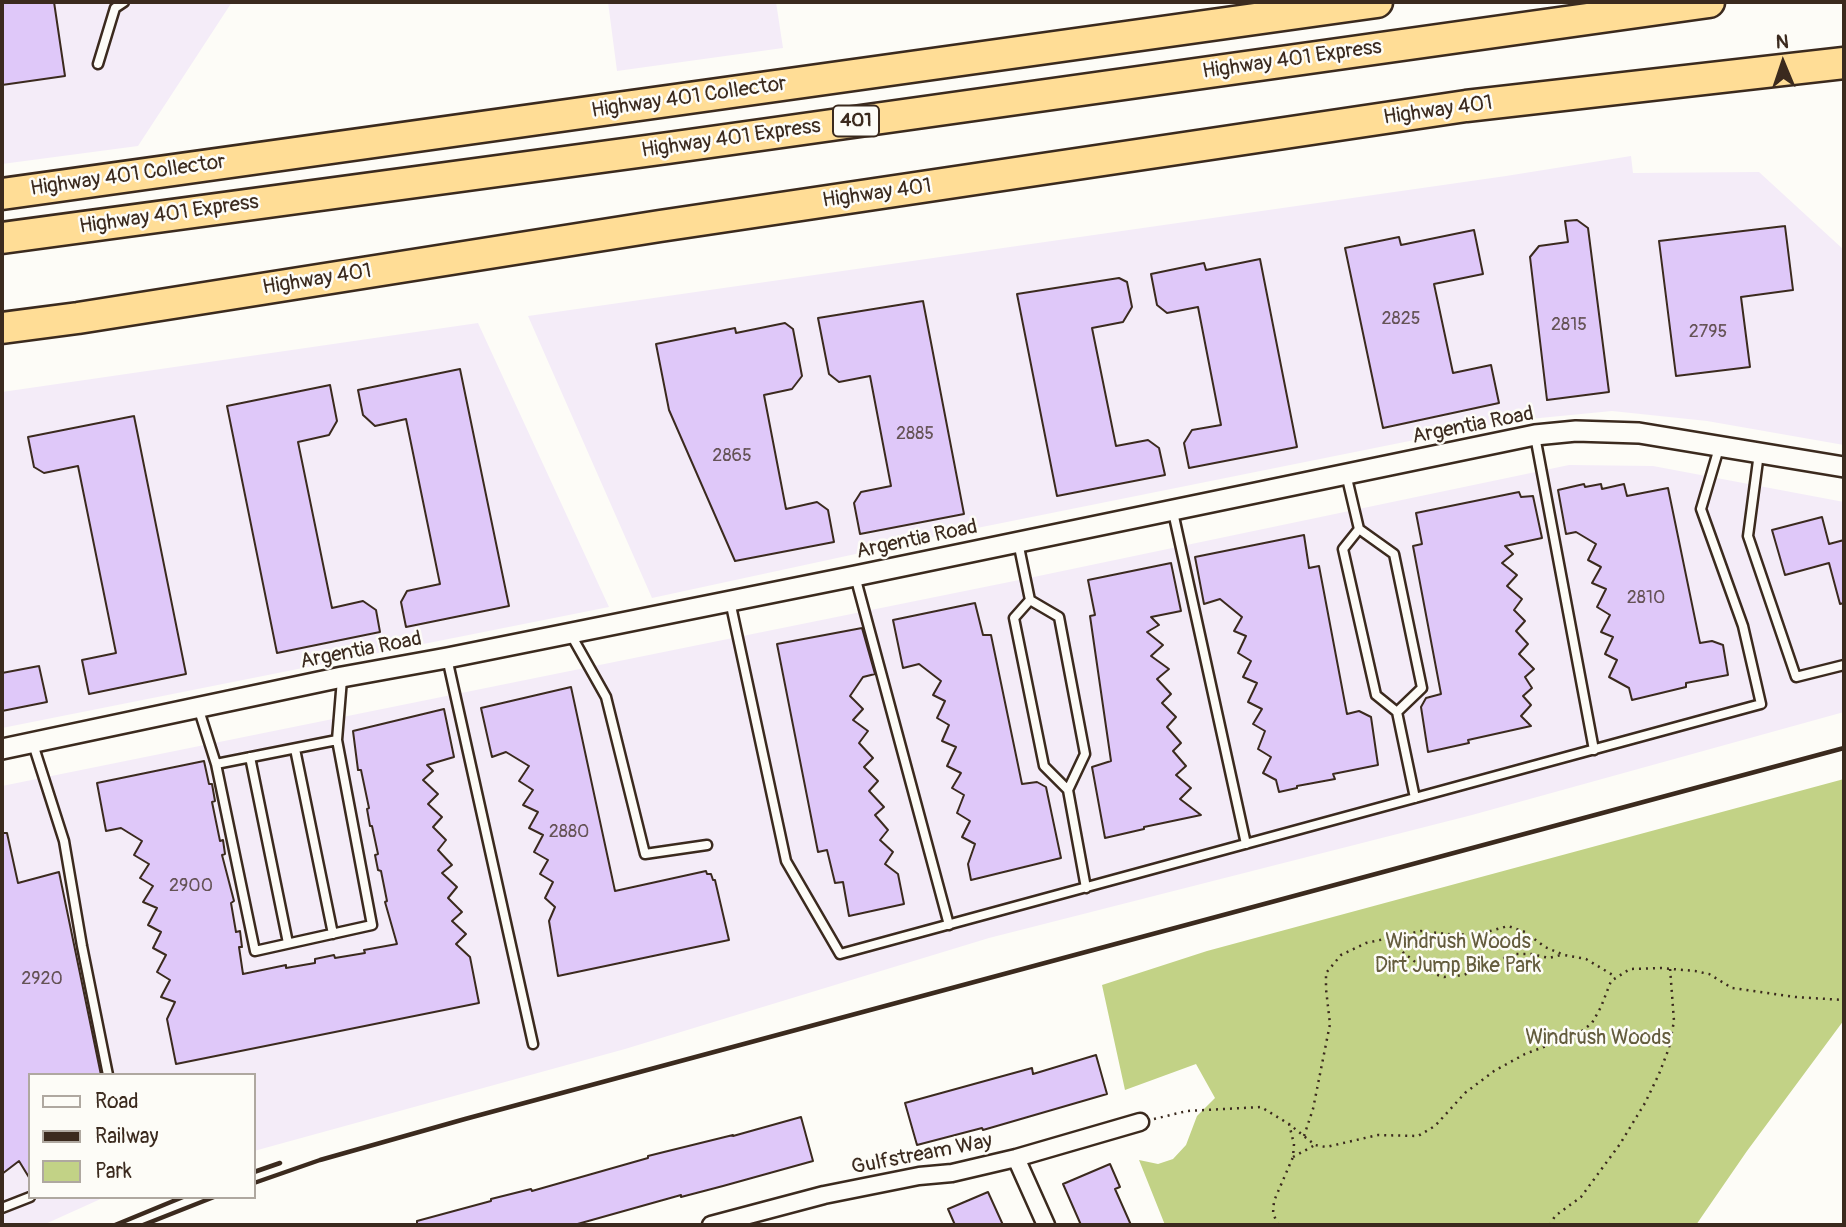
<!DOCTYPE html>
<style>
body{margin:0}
#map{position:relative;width:1846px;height:1227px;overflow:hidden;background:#fdfcf7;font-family:Pangolin,sans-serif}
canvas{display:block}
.frame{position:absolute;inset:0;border:4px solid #3b2a1e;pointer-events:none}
.legend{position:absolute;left:28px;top:1073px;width:228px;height:126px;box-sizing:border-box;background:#fdfcf7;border:2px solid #afa8a0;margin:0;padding:9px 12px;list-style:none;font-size:21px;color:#3b2a1e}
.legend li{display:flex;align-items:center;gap:14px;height:35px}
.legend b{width:35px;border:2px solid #afa8a0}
.north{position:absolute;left:1748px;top:28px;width:70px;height:70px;-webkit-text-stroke:5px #fdfcf7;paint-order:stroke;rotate:358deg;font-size:19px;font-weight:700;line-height:28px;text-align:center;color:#3b2a1e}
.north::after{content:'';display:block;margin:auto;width:24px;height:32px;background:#3b2a1e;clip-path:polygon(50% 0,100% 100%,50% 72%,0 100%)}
</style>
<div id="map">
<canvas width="1846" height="1227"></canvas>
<div class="frame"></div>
<ul class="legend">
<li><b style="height:9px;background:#fdfcf7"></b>Road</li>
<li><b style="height:9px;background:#3b2a1e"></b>Railway</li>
<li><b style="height:19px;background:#c2d286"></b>Park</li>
</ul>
<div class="north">N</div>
</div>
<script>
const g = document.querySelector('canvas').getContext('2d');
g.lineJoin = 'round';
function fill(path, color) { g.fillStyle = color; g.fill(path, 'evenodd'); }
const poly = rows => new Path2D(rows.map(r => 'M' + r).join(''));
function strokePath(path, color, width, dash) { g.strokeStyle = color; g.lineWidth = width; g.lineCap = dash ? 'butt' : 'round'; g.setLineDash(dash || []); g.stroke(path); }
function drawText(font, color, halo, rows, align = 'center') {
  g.font = font + ' Pangolin,sans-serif'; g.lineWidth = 5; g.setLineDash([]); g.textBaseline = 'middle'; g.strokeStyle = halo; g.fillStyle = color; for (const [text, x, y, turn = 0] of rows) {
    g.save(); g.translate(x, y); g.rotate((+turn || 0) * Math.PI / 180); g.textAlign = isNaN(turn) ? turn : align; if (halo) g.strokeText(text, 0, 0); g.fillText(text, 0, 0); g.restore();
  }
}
fill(poly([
 [2,2,232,2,138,146,2,164],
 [608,2,776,2,783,48,617,71],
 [1631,156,1633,173,1759,172,1844,250,1844,445,1707,421,1612,411,1509,421,962,531,652,598,528,316,1506,176],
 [478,323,609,607,2,728,2,392],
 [1569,465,1653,466,1844,502,1844,712,1472,815,989,938,625,1049,254,1151,254,1075,30,1075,30,1197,105,1197,43,1225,2,1225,2,786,1029,578]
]), '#f4ecf8');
fill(poly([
 [1844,779,1844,1020,1747,1151,1696,1225,1165,1225,1139,1160,1158,1164,1173,1159,1186,1145,1197,1116,1215,1098,1196,1064,1125,1090,1102,985,1207,951]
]), '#c2d286');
const building = poly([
 [2,2,54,2,65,76,2,85,2,2],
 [1577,220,1588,228,1609,392,1547,400,1530,257,1539,246,1568,242,1565,221,1577,220],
 [1785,226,1793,290,1741,297,1750,367,1676,376,1659,241,1785,226],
 [1474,230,1483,274,1434,284,1453,373,1491,365,1499,403,1383,428,1345,248,1399,237,1401,245,1474,230],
 [1260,259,1297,447,1189,468,1184,443,1192,430,1221,425,1198,307,1167,313,1157,305,1151,274,1204,263,1206,270,1260,259],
 [1119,278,1127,282,1132,307,1123,322,1092,328,1116,446,1148,440,1159,448,1165,475,1057,496,1017,294,1119,278],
 [923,301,964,514,860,534,854,503,861,492,891,486,870,376,839,382,829,374,818,318,923,301],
 [785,323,793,329,802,376,792,389,764,395,786,509,817,502,828,510,834,542,735,561,669,410,656,344,735,328,736,333,785,323],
 [460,369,509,606,406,627,401,602,407,591,440,584,406,419,375,426,363,415,358,390,460,369],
 [330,385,337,421,329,435,298,442,332,608,363,601,376,610,380,632,277,653,227,406,330,385],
 [134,416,186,674,89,694,82,660,116,653,78,466,44,473,34,467,28,437,134,416],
 [1584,484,1585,487,1601,484,1602,489,1624,484,1627,496,1668,488,1700,643,1712,641,1723,645,1728,675,1686,683,1686,687,1632,700,1629,688,1609,677,1617,660,1605,654,1613,637,1601,632,1610,615,1597,607,1606,589,1592,583,1601,567,1588,560,1596,544,1576,532,1566,534,1558,490,1584,484],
 [1519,492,1521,497,1533,496,1542,538,1505,546,1513,554,1502,563,1517,575,1507,586,1522,599,1514,610,1525,621,1516,631,1528,644,1519,654,1534,669,1525,677,1532,688,1523,696,1531,705,1521,716,1531,726,1468,740,1469,743,1428,752,1421,707,1426,698,1441,694,1413,546,1422,544,1416,513,1519,492],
 [1822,517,1829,544,1844,540,1844,603,1840,604,1829,563,1785,575,1772,530,1822,517],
 [1304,535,1309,568,1319,566,1347,714,1359,711,1371,717,1378,765,1333,774,1335,779,1297,786,1297,788,1279,792,1276,780,1263,773,1271,757,1258,749,1265,731,1253,724,1262,709,1248,702,1257,683,1243,677,1251,661,1238,653,1246,636,1234,631,1242,617,1220,599,1204,604,1195,557,1304,535],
 [1171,563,1181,611,1151,617,1159,625,1147,632,1163,645,1151,656,1169,669,1157,679,1171,694,1162,703,1176,717,1167,727,1181,743,1173,751,1186,766,1176,775,1191,788,1180,799,1201,815,1144,827,1144,829,1105,838,1092,767,1111,761,1090,616,1095,615,1088,580,1171,563],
 [975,603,983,635,991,635,1022,784,1037,782,1046,787,1061,858,971,880,968,864,975,844,962,837,970,821,957,813,964,795,952,788,961,773,947,766,956,747,942,741,949,725,937,718,945,701,933,695,941,681,919,664,903,668,893,620,975,603],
 [862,628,875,674,863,677,850,696,863,709,853,720,868,731,859,743,873,758,864,767,878,781,869,791,884,807,875,815,888,830,880,840,893,852,885,864,898,874,904,904,849,916,843,882,835,883,827,850,818,852,777,644,862,628],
 [39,666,47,702,2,711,2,673,39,666],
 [571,687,615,891,706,871,707,874,711,874,713,880,715,880,729,940,558,976,549,921,555,907,545,898,553,882,540,874,548,860,534,852,543,835,529,828,538,812,523,805,533,790,519,781,529,766,506,752,492,757,481,708,571,687],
 [444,709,454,757,427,765,433,771,423,780,438,794,428,804,442,817,433,827,446,840,438,850,452,865,442,873,457,887,448,898,462,912,452,921,466,934,456,944,470,957,479,1003,176,1064,167,1019,175,1002,161,997,170,980,157,972,166,955,153,948,161,932,148,925,157,908,143,902,153,886,140,878,149,864,134,855,142,841,121,828,106,831,97,783,204,761,209,784,212,784,215,801,212,802,220,841,223,840,225,854,222,855,234,901,231,903,236,932,240,931,242,947,239,947,243,974,286,965,286,968,315,963,315,959,334,955,335,958,365,953,364,950,397,944,385,902,387,901,381,871,378,870,375,855,378,854,372,826,370,826,367,809,369,808,361,770,358,770,353,731,444,709],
 [2,833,7,833,18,883,59,872,101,1075,30,1075,30,1179,19,1161,2,1174,2,833],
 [1096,1055,1107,1094,983,1130,982,1128,917,1145,905,1103,1032,1068,1033,1074,1096,1055],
 [801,1117,813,1161,723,1186,681,1197,681,1195,574,1225,417,1225,417,1221,491,1201,491,1199,531,1189,532,1191,648,1158,648,1156,664,1152,733,1135,733,1136,801,1117],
 [1110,1164,1120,1187,1115,1189,1131,1225,1081,1225,1063,1184,1110,1164],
 [988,1192,1003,1225,955,1225,948,1209,988,1192]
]);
fill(building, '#dfc8f9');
strokePath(building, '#3b2a1e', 2);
const service = poly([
 [98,64,115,8,124,2],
 [1535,436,1594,750],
 [1759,453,1748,536,1796,677,1844,665],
 [1346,474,1359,529,1343,549,1376,695,1397,712,1415,798],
 [1173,512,1246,844],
 [1359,529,1394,554,1422,688,1397,712],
 [1018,542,1030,600,1014,618,1044,766,1068,790,1086,888],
 [855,576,949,925],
 [1030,600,1059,617,1085,754,1068,790],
 [730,601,786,861,840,954,1761,704,1743,626,1701,509,1719,448],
 [570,633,606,697,645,854,707,845],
 [447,658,533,1044],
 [198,707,216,764,337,740],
 [33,744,64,841,82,946,108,1075],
 [295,749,333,934],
 [250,757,288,943],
 [216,764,255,951,372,925,337,740,342,679],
 [2,1208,30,1197]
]);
const minor = poly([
 [1016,1158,1046,1225],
 [711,1225,824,1195,919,1176,952,1173,1016,1158,1140,1122]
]);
const tertiary = poly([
 [2,749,342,677,447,658,855,576,1535,435,1576,431,1639,433,1844,467]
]);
const motorway = poly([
 [2,194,1377,2],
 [2,238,668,148,1709,2],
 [2,328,78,318,660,226,1466,106,1844,63]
]);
strokePath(service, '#3b2a1e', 13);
strokePath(minor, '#3b2a1e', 21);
strokePath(tertiary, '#3b2a1e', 24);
strokePath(motorway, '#3b2a1e', 35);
strokePath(poly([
 [1386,939,1428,972,1444,977,1464,975,1513,954,1531,954,1549,958,1561,955],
 [1154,1119,1187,1111,1261,1107,1289,1124,1315,1145,1326,1147,1378,1135,1418,1136,1435,1126,1465,1093,1494,1071,1525,1054,1578,1034,1592,1023,1601,1007,1611,981,1630,969,1661,968,1695,971,1709,974,1732,988,1795,997,1844,1000],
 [1304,1136,1313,1109,1330,1024,1326,989,1326,973,1341,955,1366,943,1421,931,1457,935,1483,933,1508,926,1525,932,1545,947,1564,955,1586,959,1616,977],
 [1293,1157,1315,1145],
 [1278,1225,1273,1213,1274,1201,1293,1157,1294,1144,1289,1124],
 [1550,1225,1555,1216,1581,1197,1620,1144,1645,1103,1659,1074,1669,1048,1674,1021,1670,968]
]), '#3b2a1e', 2.5, [2, 5]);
strokePath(service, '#fdfcf7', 8);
strokePath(minor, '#fdfcf7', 16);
strokePath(tertiary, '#fdfcf7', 19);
strokePath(motorway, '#ffdd96', 30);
strokePath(poly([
 [254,1172,280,1163],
 [254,1183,320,1160,465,1119,1844,748],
 [115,1225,183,1197],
 [143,1225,214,1197]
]), '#3b2a1e', 4.5);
drawText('18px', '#645255', null, [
 ["2825",1401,319],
 ["2815",1569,325],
 ["2795",1708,332],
 ["2885",915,434],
 ["2865",732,456],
 ["2810",1646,598],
 ["2880",569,832],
 ["2900",191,886],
 ["2920",42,979]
]);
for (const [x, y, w] of [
 [856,121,46]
]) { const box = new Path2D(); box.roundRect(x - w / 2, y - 15.5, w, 31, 5); g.fillStyle = '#fdfcf7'; g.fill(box); strokePath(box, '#3b2a1e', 2); }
drawText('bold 19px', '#3b2a1e', null, [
 ["401",856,121]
]);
drawText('21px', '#3b2a1e', '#fdfcf7', [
 ["Highway 401 Express",1292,60,-8],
 ["Highway 401 Collector",689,98,-8],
 ["Highway 401",1438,111,-8],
 ["Highway 401 Express",731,139,-8],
 ["Highway 401 Collector",128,176,-8],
 ["Highway 401",877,194,-8],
 ["Highway 401 Express",169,215,-8],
 ["Highway 401",317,280,-9],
 ["Argentia Road",1473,426,-11],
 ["Argentia Road",917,540,-12],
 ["Argentia Road",361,651,-11],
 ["Gulfstream Way",922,1155,-11]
]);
drawText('21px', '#645c3d', '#fdfcf7', [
 ["Windrush Woods",1458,943],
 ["Dirt Jump Bike Park",1458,967],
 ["Windrush Woods",1598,1039]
]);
</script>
